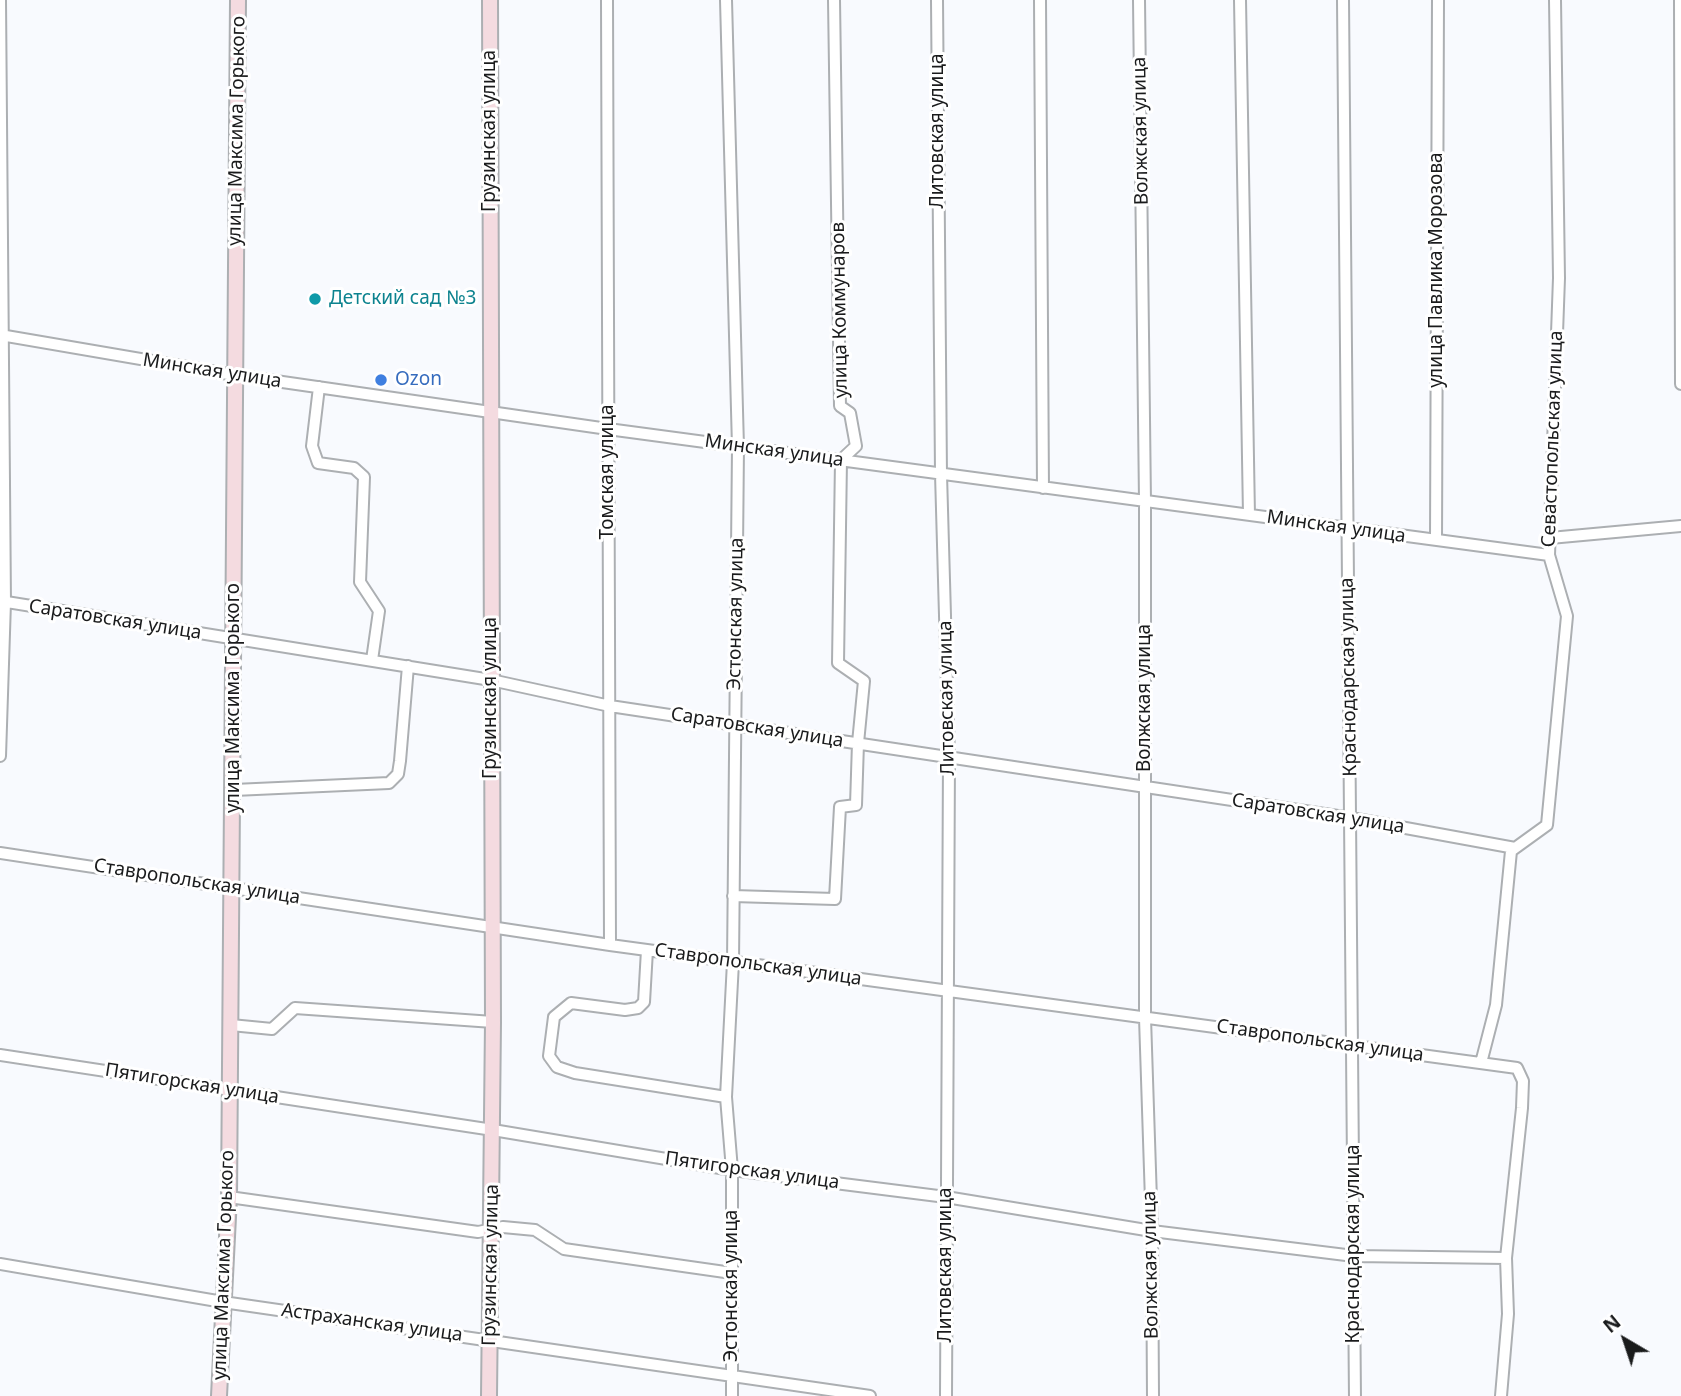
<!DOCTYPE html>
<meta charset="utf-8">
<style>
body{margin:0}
#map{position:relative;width:1681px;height:1396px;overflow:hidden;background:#f8fafe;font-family:"Noto Sans",sans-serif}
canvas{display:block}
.north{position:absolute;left:1590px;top:1305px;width:70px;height:70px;-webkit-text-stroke:5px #fff;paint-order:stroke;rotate:321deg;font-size:19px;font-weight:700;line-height:28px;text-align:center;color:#1a1b1c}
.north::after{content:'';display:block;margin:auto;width:24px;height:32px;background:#1a1b1c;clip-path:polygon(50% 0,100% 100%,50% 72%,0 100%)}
</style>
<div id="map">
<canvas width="1681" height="1396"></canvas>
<div class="north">N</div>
</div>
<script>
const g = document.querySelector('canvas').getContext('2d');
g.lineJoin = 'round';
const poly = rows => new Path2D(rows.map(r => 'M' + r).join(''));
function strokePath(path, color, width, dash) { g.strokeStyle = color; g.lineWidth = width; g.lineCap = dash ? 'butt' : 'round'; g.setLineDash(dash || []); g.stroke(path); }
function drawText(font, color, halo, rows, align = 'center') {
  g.font = font + ' "Noto Sans",sans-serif'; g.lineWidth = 6; g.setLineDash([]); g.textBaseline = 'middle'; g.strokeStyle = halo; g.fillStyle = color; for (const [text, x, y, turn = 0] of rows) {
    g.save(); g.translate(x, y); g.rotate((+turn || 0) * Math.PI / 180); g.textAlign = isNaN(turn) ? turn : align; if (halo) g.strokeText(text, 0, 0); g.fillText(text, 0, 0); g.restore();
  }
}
const street = poly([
 [607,0,610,945],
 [726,0,738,447,733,962,726,1097,732,1170,732,1396],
 [937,0,941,474,949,757,946,1396],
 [1040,0,1043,488],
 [1139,0,1145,501,1145,1018,1152,1231,1153,1396],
 [1240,0,1249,515],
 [1343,0,1355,1396],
 [1680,0,1681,384],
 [0,335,234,375,608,429,1549,555],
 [319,387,312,446,318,463,354,468,364,477,360,582,379,611,372,660],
 [1550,538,1681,526],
 [1436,540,1438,0],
 [0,601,491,680,610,706,1351,818,1515,848],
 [0,756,5,602,0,0],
 [234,790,389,783,398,774,400,761,408,666],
 [0,853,610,945,1517,1068,1523,1081,1522,1108,1506,1258,1508,1314,1501,1396],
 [733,896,835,899,840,807,856,805,858,743,864,681,838,663,841,460,856,446,850,413,840,406,834,0],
 [647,950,644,1002,638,1008,625,1010,571,1003,554,1017,549,1056,557,1067,575,1073,726,1097],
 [231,1025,272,1029,295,1008,493,1022],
 [0,1055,493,1130,732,1170,946,1197,1152,1231,1354,1256,1506,1258],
 [1481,1063,1496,1005,1511,851,1547,825,1567,616,1549,555,1559,278,1555,0],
 [229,1197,478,1232,503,1227,535,1230,564,1249,732,1273],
 [0,1264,223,1302,870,1396]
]);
const secondary = poly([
 [219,1396,229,1197,238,0],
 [489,1396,493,1022,490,0]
]);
strokePath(street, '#acafb2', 14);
strokePath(secondary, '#acafb2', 18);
strokePath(street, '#fff', 10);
strokePath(secondary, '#f4dbe0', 14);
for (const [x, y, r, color] of [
 [315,299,7,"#0f9aa8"],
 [381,380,7,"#3f7fe0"]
]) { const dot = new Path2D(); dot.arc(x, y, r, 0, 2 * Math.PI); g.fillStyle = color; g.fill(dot); strokePath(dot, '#fff', 2.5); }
drawText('19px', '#1a1b1c', '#fff', [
 ["улица Максима Горького",237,131,-89],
 ["Грузинская улица",490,131,-90],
 ["Литовская улица",938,131,-90],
 ["Волжская улица",1141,131,-91],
 ["улица Павлика Морозова",1437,270,-90],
 ["улица Коммунаров",840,310,-91],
 ["Минская улица",212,371,9],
 ["Севастопольская улица",1553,439,-88],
 ["Минская улица",774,451,8],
 ["Томская улица",608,472,-90],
 ["Минская улица",1336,527,8],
 ["Эстонская улица",736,614,-89],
 ["Саратовская улица",115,620,9],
 ["Краснодарская улица",1349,677,-91],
 ["улица Максима Горького",234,698,-90],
 ["Грузинская улица",491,698,-90],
 ["Литовская улица",947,698,-91],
 ["Волжская улица",1145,698,-90],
 ["Саратовская улица",757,728,9],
 ["Саратовская улица",1318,814,9],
 ["Ставропольская улица",197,882,9],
 ["Ставропольская улица",758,965,8],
 ["Ставропольская улица",1320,1041,8],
 ["Пятигорская улица",192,1084,9],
 ["Пятигорская улица",752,1171,8],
 ["Краснодарская улица",1354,1244,-90],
 ["улица Максима Горького",224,1265,-88],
 ["Грузинская улица",491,1265,-89],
 ["Литовская улица",946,1265,-90],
 ["Волжская улица",1151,1265,-91],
 ["Эстонская улица",732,1286,-90],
 ["Астраханская улица",372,1323,8]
]);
drawText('19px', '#0d838f', '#fff', [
 ["Детский сад №3",329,299]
], 'left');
drawText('19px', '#366cbe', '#fff', [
 ["Ozon",395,380]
], 'left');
</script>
